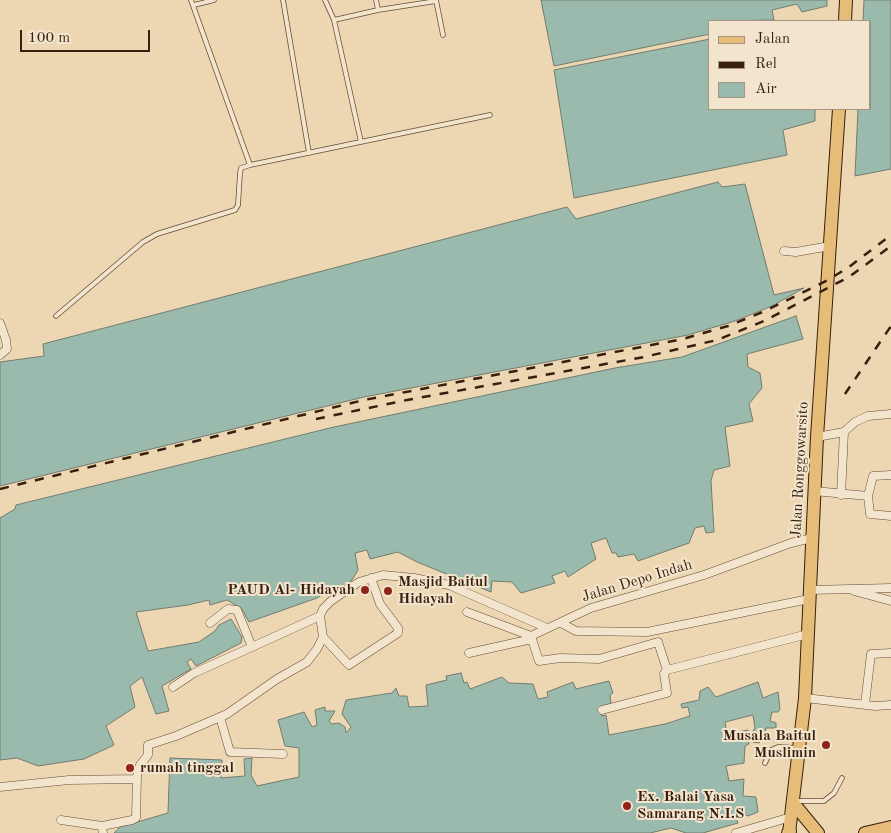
<!DOCTYPE html>
<style>
body{margin:0}
#map{position:relative;width:891px;height:833px;overflow:hidden;background:#edd7b2;font-family:"Old Standard TT",serif}
canvas{display:block}
.legend{position:absolute;left:708px;top:20px;width:162px;height:90px;box-sizing:border-box;background:#f3e5cd;border:1px solid #a89581;margin:0;padding:6px 9px;list-style:none;font-size:15px;color:#371e0f}
.legend li{display:flex;align-items:center;gap:10px;height:25px}
.legend b{width:25px;border:1px solid #a89581}
.scale{position:absolute;left:20px;top:30px;width:130px;height:22px;box-sizing:border-box;border:2px solid #371e0f;border-top:0;padding-left:6px;font-size:15px;line-height:18px;white-space:nowrap;color:#371e0f;-webkit-text-stroke:4px #f3e5cd;paint-order:stroke}
</style>
<div id="map">
<canvas width="891" height="833"></canvas>
<ul class="legend">
<li><b style="height:6px;background:#e6bc79"></b>Jalan</li>
<li><b style="height:6px;background:#371e0f"></b>Rel</li>
<li><b style="height:14px;background:#99baad"></b>Air</li>
</ul>
<div class="scale">100 m</div>
</div>
<script>
const g = document.querySelector('canvas').getContext('2d');
g.lineJoin = 'round';
function fill(path, color) { g.fillStyle = color; g.fill(path, 'evenodd'); }
const poly = rows => new Path2D(rows.map(r => 'M' + r).join(''));
function strokePath(path, color, width, dash) { g.strokeStyle = color; g.lineWidth = width; g.lineCap = dash ? 'butt' : 'round'; g.setLineDash(dash || []); g.stroke(path); }
function drawText(font, color, halo, rows, align = 'center') {
  g.font = font + ' "Old Standard TT",serif'; g.lineWidth = 4; g.setLineDash([]); g.textBaseline = 'middle'; g.strokeStyle = halo; g.fillStyle = color; for (const [text, x, y, turn = 0] of rows) {
    g.save(); g.translate(x, y); g.rotate((+turn || 0) * Math.PI / 180); g.textAlign = isNaN(turn) ? turn : align; if (halo) g.strokeText(text, 0, 0); g.fillText(text, 0, 0); g.restore();
  }
}
const water = poly([
 [541,0,827,0,827,6,802,12,797,4,772,10,774,20,710,21,710,34,554,66,541,0],
 [864,0,891,0,891,169,855,176,858,109,870,109,870,21,863,21,864,0],
 [710,39,710,109,815,109,815,121,783,130,787,155,574,198,554,70,710,39],
 [718,182,722,187,745,184,774,295,804,288,772,306,735,321,688,335,364,397,0,486,0,362,44,356,43,344,567,207,576,219,718,182],
 [796,316,803,339,747,354,748,367,760,373,762,388,749,404,753,421,725,427,730,466,714,470,711,481,714,532,706,533,704,526,695,528,689,543,638,561,634,554,618,557,616,553,612,553,606,538,591,543,596,559,568,577,565,571,552,576,555,583,521,593,512,582,492,581,491,592,417,562,398,552,370,559,367,550,355,553,358,570,352,580,343,587,336,586,317,598,249,622,242,609,227,600,210,605,209,600,188,605,136,612,148,651,199,642,215,631,219,625,231,619,242,637,241,643,196,666,191,659,187,662,191,669,162,686,169,711,156,714,142,677,130,686,135,707,106,726,114,745,84,759,38,766,17,758,0,760,0,518,15,509,16,505,334,427,615,368,682,357,796,316],
 [461,673,464,683,467,682,470,689,502,677,509,683,533,684,538,699,548,697,547,692,573,682,576,689,609,681,613,693,610,695,611,704,600,709,602,716,606,715,609,735,665,724,690,716,688,707,682,708,681,704,699,700,700,691,708,687,716,697,758,682,763,698,778,692,780,709,778,712,772,712,770,721,776,723,776,728,766,728,764,737,759,743,753,742,751,734,755,728,753,715,725,722,727,734,748,730,749,744,745,746,744,763,726,766,729,781,744,779,743,796,756,797,758,812,748,816,741,813,736,817,738,823,703,833,686,833,671,828,650,833,114,833,120,827,168,813,170,758,222,760,221,778,245,776,244,759,252,758,251,775,257,786,299,777,299,748,285,746,278,720,304,712,312,727,317,725,315,710,325,707,325,711,335,711,329,721,332,724,339,723,345,727,346,733,351,727,342,714,346,700,392,693,396,688,399,696,407,696,409,707,428,706,426,685,447,680,446,676,461,673]
]);
fill(water, '#99baad');
strokePath(water, '#727c6e', 1);
const service = poly([
 [191,0,250,165,490,115],
 [283,0,309,153],
 [325,0,334,20,361,142],
 [376,0,378,10],
 [436,0,443,35],
 [194,5,214,0],
 [334,20,378,10,436,1],
 [56,316,143,242,157,234,235,210,238,205,240,173,241,168,250,165],
 [765,763,771,750,778,747,798,748],
 [795,801,824,801,834,793,842,778]
]);
const minor = poly([
 [784,251,796,252,830,246],
 [0,323,6,340,7,349,0,355],
 [817,437,844,432,855,422,868,416,891,414],
 [814,491,868,496,870,514,891,516],
 [841,495,844,432],
 [868,496,873,476,891,475],
 [810,590,891,588],
 [854,591,891,601],
 [467,612,531,636],
 [210,623,228,609,237,610,252,647,320,616],
 [561,623,576,631,647,632,809,599],
 [323,637,349,665,398,633,398,628,380,604,371,578],
 [469,653,532,639],
 [667,670,658,642,599,659,560,658,539,661,531,636,591,608,704,575,791,543,812,538],
 [173,687,194,673,252,647],
 [805,698,875,706,891,705],
 [865,704,871,654,891,653],
 [602,710,667,693,664,674,667,670,808,634],
 [220,717,230,752,283,754],
 [0,787,69,780,137,779],
 [61,820,102,826],
 [103,833,102,826,132,820,136,818,137,776,140,765,148,755,148,745,176,736,227,714,277,679,307,662,317,649,323,637,320,616,323,609,331,601,359,582,383,575,414,578,449,585,547,628],
 [736,833,791,817]
]);
const primary = poly([
 [845,21,846,0],
 [789,833,805,698,817,437,839,109]
]);
const trunk = poly([
 [794,804,818,833],
 [788,833,790,831],
 [865,833,891,827]
]);
strokePath(service, '#644c38', 5.5);
strokePath(minor, '#644c38', 9);
strokePath(primary, '#371e0f', 14);
strokePath(trunk, '#371e0f', 14);
strokePath(service, '#f3e5cd', 4);
strokePath(minor, '#f3e5cd', 8);
strokePath(primary, '#e6bc79', 12);
strokePath(trunk, '#e6bc79', 12);
strokePath(poly([
 [845,394,891,326],
 [316,419,407,400,644,357,717,340,764,321,849,277,891,246],
 [0,489,364,400,683,339,728,326,765,311,828,280,849,267,891,235]
]), '#371e0f', 2.5, [9, 9]);
for (const [x, y, r, color] of [
 [365,590,5,"#8f2418"],
 [388,591,5,"#8f2418"],
 [826,745,5,"#8f2418"],
 [130,768,5,"#8f2418"],
 [627,806,5,"#8f2418"]
]) { const dot = new Path2D(); dot.arc(x, y, r, 0, 2 * Math.PI); g.fillStyle = color; g.fill(dot); strokePath(dot, '#f3e5cd', 2); }
drawText('15px', '#371e0f', '#f3e5cd', [
 ["Jalan Ronggowarsito",800,470,-87],
 ["Jalan Depo Indah",637,581,-17]
]);
drawText('bold 15px', '#371e0f', '#f3e5cd', [
 ["Masjid Baitul",398,582],
 ["Hidayah",398,599],
 ["PAUD Al- Hidayah",355,590,"right"],
 ["Musala Baitul",816,736,"right"],
 ["Muslimin",816,753,"right"],
 ["rumah tinggal",140,768],
 ["Ex. Balai Yasa",637,797],
 ["Samarang N.I.S",637,814]
], 'left');
</script>
